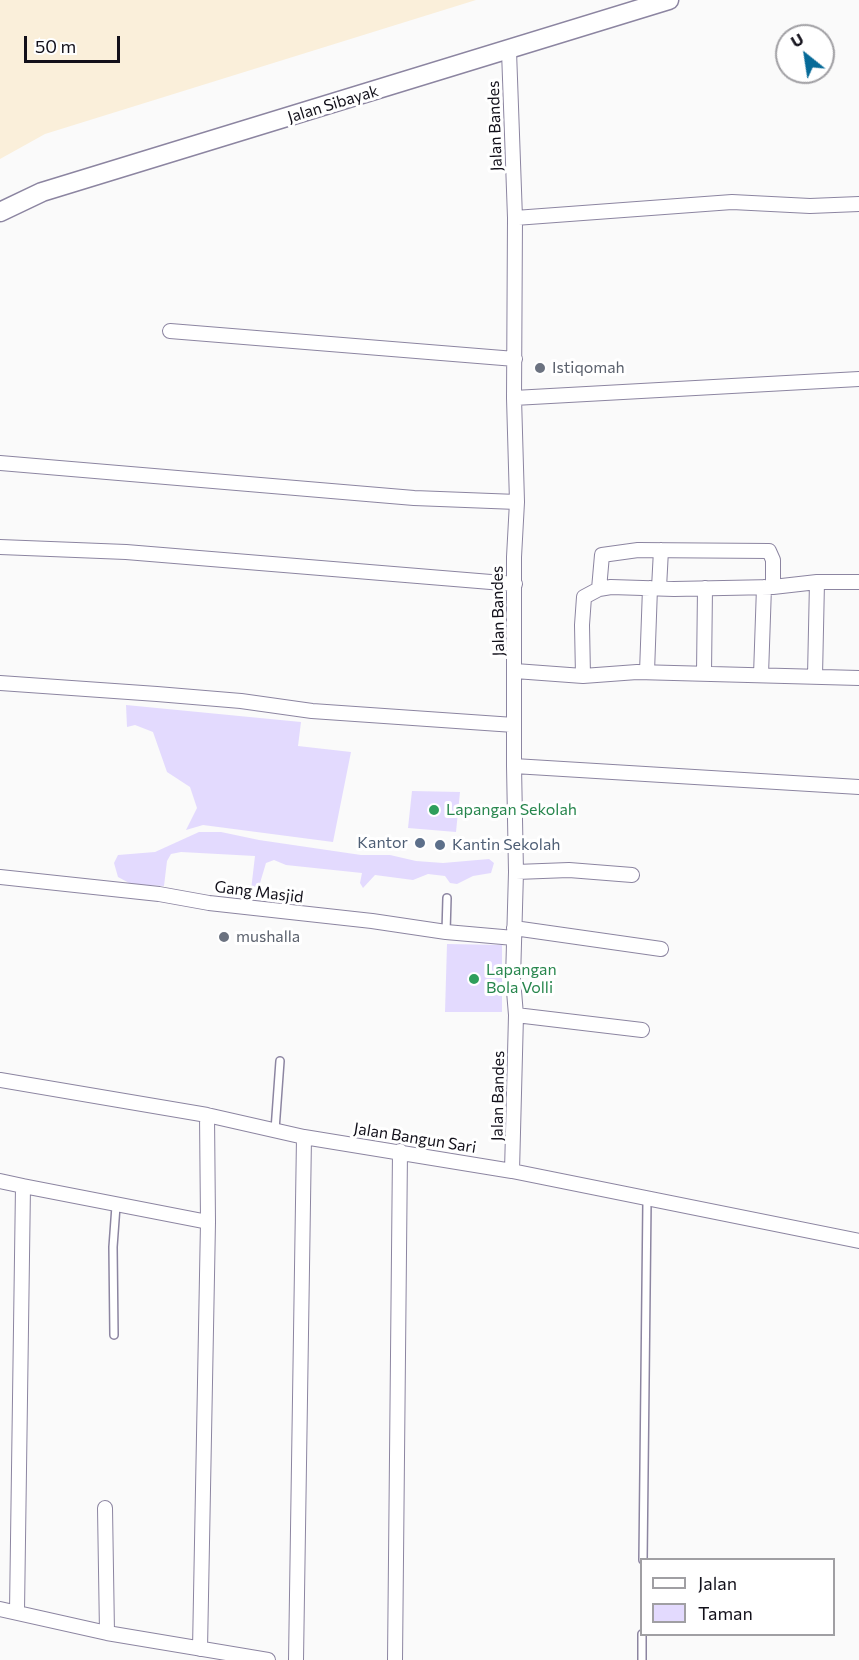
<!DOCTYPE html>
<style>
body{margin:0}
#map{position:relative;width:859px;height:1660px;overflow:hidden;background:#fafafa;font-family:Commissioner,sans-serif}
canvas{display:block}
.legend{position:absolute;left:640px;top:1558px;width:195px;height:78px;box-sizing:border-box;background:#fff;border:2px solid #a09fa3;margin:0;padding:8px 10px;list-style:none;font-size:18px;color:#12101a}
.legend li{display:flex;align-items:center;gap:12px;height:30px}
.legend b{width:30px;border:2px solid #a09fa3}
.north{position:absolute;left:775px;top:24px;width:60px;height:60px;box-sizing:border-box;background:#fff;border:2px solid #a09fa3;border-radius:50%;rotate:330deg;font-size:16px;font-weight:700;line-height:24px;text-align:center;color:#12101a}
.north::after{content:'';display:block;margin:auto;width:21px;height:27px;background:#066a98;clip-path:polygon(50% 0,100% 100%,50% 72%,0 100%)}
.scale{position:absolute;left:24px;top:36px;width:96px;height:27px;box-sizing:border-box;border:3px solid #12101a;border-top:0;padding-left:8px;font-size:18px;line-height:21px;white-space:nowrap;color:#12101a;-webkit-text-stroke:4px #fff;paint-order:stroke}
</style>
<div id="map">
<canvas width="859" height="1660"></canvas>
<ul class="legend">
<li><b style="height:8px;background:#fff"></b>Jalan</li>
<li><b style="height:16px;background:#e3dafe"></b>Taman</li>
</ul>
<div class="north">U</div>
<div class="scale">50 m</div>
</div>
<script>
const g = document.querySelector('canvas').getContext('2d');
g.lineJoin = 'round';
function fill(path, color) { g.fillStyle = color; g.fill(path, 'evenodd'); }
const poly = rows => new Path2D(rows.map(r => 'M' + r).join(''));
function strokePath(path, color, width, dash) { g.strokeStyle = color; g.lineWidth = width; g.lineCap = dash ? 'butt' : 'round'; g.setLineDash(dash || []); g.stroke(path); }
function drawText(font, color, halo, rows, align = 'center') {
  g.font = font + ' Commissioner,sans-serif'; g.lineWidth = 6; g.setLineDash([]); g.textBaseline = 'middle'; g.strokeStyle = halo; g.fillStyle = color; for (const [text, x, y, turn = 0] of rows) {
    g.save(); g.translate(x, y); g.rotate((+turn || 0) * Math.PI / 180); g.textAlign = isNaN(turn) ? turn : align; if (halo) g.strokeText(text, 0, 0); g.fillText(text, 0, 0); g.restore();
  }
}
fill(poly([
 [0,0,476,0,45,134,0,159]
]), '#faefda');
fill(poly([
 [126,705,301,722,298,746,351,752,333,842,203,825,186,830,197,808,190,787,167,772,153,732,135,725,127,727],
 [412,791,460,792,456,832,408,828],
 [199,832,221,832,259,840,361,855,390,855,416,861,443,863,489,859,494,863,491,873,473,876,457,884,450,883,445,876,428,874,413,880,375,875,363,888,360,883,362,873,286,865,274,860,266,863,257,893,251,890,255,856,181,852,171,854,167,861,164,886,131,884,118,877,114,863,118,855,155,852],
 [447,944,502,945,502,1012,445,1012]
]), '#e3dafe');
const service = poly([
 [446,932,447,898],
 [275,1130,280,1061],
 [114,1335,113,1247,116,1206],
 [643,1560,647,1201],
 [642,1660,642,1634]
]);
const minor = poly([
 [509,51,515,218,514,398,517,502,514,557,514,766,516,872,513,979,516,1015,512,1171],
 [515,218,732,202,810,206,859,204],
 [170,331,515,359],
 [514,398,859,379],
 [0,463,414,498,517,502],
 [0,547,126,552,515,584],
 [659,588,661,550],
 [599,589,602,555,638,550,769,551,773,560,773,587],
 [515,671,583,676,637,672,859,678],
 [647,672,650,588],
 [704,673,705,588],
 [761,675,764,587],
 [583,676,582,625,584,597,599,589,611,587,674,589,773,587,817,582,859,582],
 [815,676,817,582],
 [0,683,157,694,241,701,312,711,514,725],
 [514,766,859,787],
 [516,872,569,870,632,875],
 [0,877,159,894,209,903,372,921,446,932,514,938],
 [514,928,661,949],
 [516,1015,642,1030],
 [0,1080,207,1115,304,1137,512,1171,859,1241],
 [0,1181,23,1186,17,1611],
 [23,1186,208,1222],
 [105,1508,107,1633],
 [0,1609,107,1633,268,1660],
 [200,1649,208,1222,207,1115],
 [296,1660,304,1137],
 [395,1660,400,1151]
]);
const tertiary = poly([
 [0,212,42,192,669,0]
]);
strokePath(service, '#8c85a1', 10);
strokePath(minor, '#8c85a1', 16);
strokePath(tertiary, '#8c85a1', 21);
strokePath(service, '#fff', 7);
strokePath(minor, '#fff', 14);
strokePath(tertiary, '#fff', 18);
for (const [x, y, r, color] of [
 [540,368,6,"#6b7280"],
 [434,810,6,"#2e9e5b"],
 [420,843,6,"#5c6f8a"],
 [440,845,6,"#5c6f8a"],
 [224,937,6,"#6b7280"],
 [474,979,6,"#2e9e5b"]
]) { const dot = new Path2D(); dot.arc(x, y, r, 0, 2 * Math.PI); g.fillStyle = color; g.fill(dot); strokePath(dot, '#fff', 2); }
drawText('16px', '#12101a', '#fff', [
 ["Jalan Sibayak",333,104,-17],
 ["Jalan Bandes",495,126,-92],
 ["Jalan Bandes",498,611,-91],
 ["Gang Masjid",259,892,7],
 ["Jalan Bandes",498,1096,-89],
 ["Jalan Bangun Sari",415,1138,9]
]);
drawText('16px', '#5b616d', '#fff', [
 ["Istiqomah",552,368],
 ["mushalla",236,937]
], 'left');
drawText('16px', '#27864d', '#fff', [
 ["Lapangan Sekolah",446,810],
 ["Lapangan",486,970],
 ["Bola Volli",486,988]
], 'left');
drawText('16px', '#4e5e75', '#fff', [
 ["Kantor",408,843],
 ["Kantin Sekolah",452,845,"left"]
], 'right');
</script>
